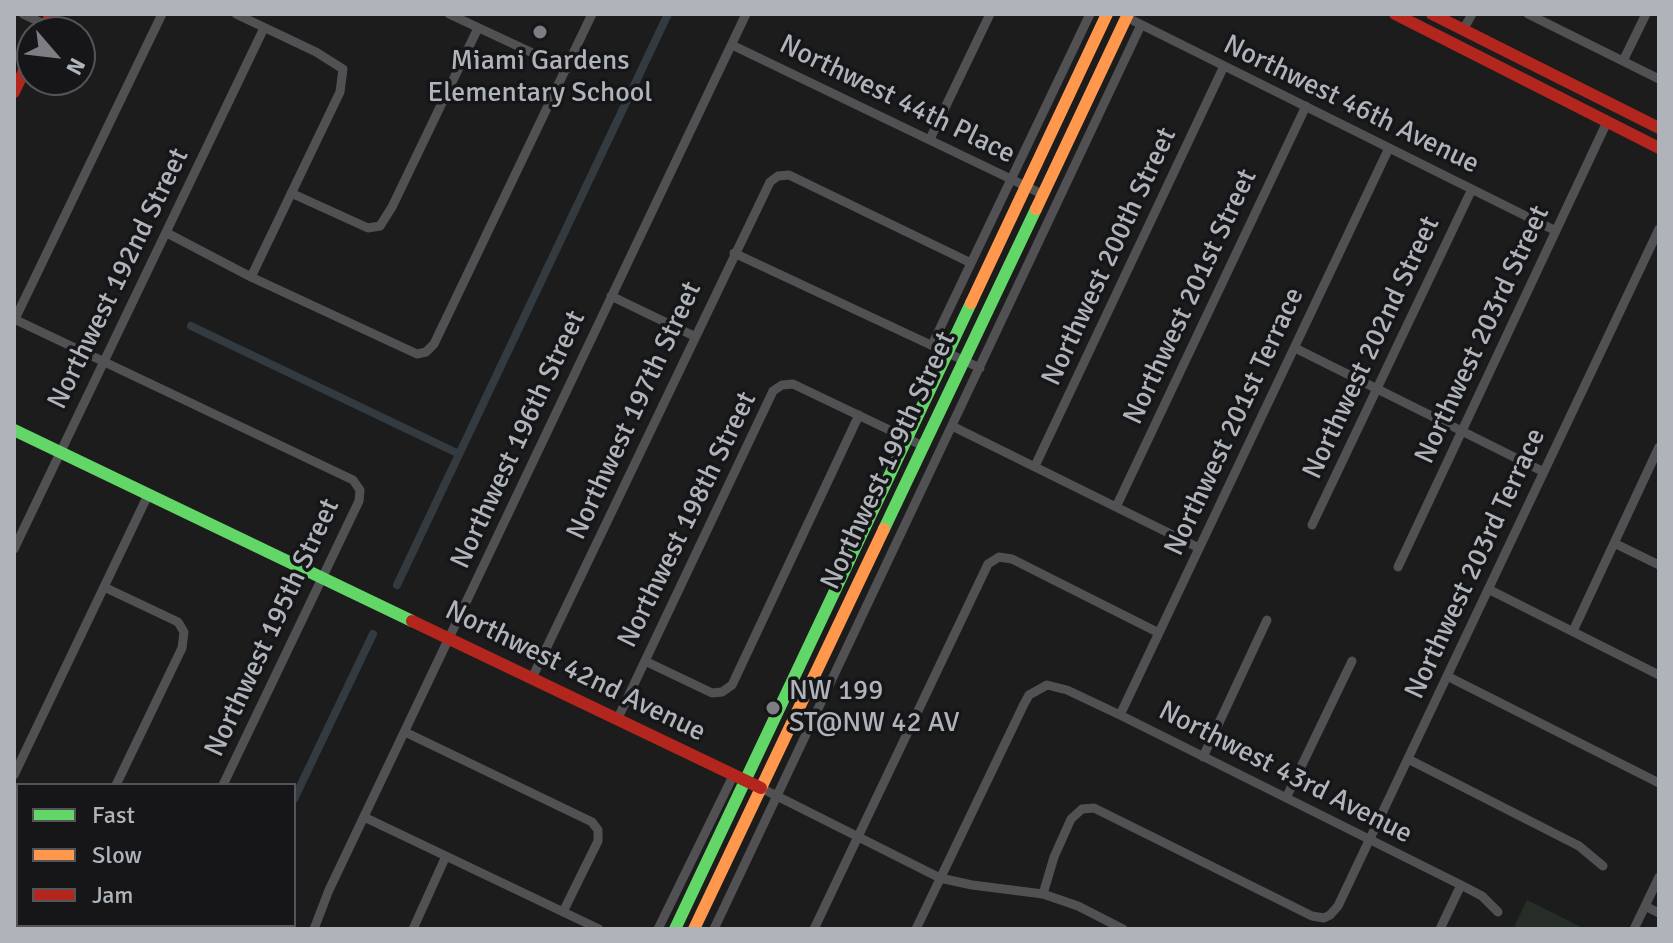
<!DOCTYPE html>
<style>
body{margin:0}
#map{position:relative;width:1673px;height:943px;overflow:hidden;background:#1c1c1c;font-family:Signika,sans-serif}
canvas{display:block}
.frame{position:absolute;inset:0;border:16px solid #afb3ba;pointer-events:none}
.legend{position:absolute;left:16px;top:783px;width:280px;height:144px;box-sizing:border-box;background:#161618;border:2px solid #535559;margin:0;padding:10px 14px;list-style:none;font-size:24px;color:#afb3ba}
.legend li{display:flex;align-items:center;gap:16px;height:40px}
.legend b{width:40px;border:2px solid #535559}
.north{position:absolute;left:16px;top:16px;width:80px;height:80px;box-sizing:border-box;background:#161618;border:2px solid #535559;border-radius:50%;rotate:118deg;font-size:22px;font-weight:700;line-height:32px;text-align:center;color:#afb3ba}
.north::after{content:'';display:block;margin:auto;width:28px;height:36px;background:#7c7e83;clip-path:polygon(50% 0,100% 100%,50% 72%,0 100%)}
</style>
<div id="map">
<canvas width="1673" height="943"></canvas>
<div class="frame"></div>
<ul class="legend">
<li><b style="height:10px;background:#63d668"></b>Fast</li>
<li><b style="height:10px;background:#ff974d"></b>Slow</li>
<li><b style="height:10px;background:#b3261e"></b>Jam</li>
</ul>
<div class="north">N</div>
</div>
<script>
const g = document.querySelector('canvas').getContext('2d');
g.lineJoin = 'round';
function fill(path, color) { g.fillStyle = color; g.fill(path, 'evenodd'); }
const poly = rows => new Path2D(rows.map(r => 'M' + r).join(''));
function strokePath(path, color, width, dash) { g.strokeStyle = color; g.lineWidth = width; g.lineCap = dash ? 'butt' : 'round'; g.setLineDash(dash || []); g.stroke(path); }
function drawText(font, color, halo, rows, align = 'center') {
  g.font = font + ' Signika,sans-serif'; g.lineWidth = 7; g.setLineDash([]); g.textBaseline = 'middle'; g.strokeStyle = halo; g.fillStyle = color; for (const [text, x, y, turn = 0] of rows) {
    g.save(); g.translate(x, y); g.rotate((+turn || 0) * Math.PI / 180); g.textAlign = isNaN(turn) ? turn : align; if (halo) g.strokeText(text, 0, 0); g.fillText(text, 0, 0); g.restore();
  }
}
fill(poly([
 [1527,900,1585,929,1513,929]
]), '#262c26');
strokePath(poly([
 [191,326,459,454],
 [397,585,668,14],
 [294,799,373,634],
 [238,929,239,925]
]), '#343b40', 8);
strokePath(poly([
 [23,14,46,25],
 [236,14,316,52,343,69,340,92,251,277],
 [449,14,567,69],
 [1528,14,1659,79],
 [1126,17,1556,231],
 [1463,30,1472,14],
 [732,45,1042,194],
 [1623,61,1646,14],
 [930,139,990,14],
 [291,193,368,228,380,226,392,207,478,28],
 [167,233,251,277,417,354,426,352,434,344,592,14],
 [734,253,980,368],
 [611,296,694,336],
 [14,319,353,480,360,490,359,501,223,785],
 [15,319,162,14],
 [932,345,1090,14],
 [1295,348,1544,472],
 [952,426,1199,548],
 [1035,466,1224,66],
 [1116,507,1306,106],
 [1312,525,1472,189],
 [1614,543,1659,565],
 [14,549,264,28],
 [1398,567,1607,122],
 [104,587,178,622,184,632,182,648,116,785],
 [1488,589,1659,675],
 [1573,631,1659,447],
 [645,661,712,693,722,692,732,685,859,415],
 [1447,676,1659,783],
 [532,678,770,182,778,176,789,175,971,263],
 [1120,715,1389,148],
 [617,720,773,391,782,385,793,384,923,446],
 [405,732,592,822,598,830,598,841,563,912],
 [1203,757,1267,620],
 [1408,759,1579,846,1603,866],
 [14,775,148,495],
 [761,788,940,878,972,885,1043,894,1078,906,1123,929],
 [1286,798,1352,661],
 [364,817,599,929],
 [1043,894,1054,857,1071,819,1082,809,1094,808,1312,916,1324,918,1330,915,1338,906,1659,229],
 [1645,906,1659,913],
 [14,920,18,922],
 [24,925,32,929],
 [48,929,50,925],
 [165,929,166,925],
 [314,929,329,890,746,14],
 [413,929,446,856],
 [658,929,734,774],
 [714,929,1141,25],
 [814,929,988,564,999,557,1012,559,1159,633],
 [916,929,1024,704,1029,695,1047,685,1067,690,1120,715,1461,885,1482,896,1498,912],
 [1440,929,1461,885],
 [1634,929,1659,877]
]), '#515154', 9);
strokePath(poly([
 [14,430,412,621],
 [884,529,1036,209],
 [675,929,971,303]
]), '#63d668', 12);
strokePath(poly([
 [1036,209,1128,14],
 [971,303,1107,14],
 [694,929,884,529]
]), '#ff974d', 12);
strokePath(poly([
 [1395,14,1659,148],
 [1432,14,1659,128],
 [43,32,51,14],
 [14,92,32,54],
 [412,621,761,788]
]), '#b3261e', 12);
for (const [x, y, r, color] of [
 [540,32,8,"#7c7e83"],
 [773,708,8,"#7c7e83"]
]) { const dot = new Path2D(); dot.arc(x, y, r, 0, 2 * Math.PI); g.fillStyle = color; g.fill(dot); strokePath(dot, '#161618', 3); }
drawText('28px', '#afb3ba', '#161618', [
 ["Miami Gardens",540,62],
 ["Elementary School",540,94],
 ["NW 199",789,692,"left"],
 ["ST@NW 42 AV",789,724,"left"]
]);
drawText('28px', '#afb3ba', '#161618', [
 ["Northwest 44th Place",897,100,26],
 ["Northwest 46th Avenue",1351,105,26],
 ["Northwest 200th Street",1110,257,-65],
 ["Northwest 192nd Street",119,279,-64],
 ["Northwest 201st Street",1191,297,-65],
 ["Northwest 203rd Street",1483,335,-65],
 ["Northwest 202nd Street",1372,348,-65],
 ["Northwest 197th Street",635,411,-65],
 ["Northwest 201st Terrace",1235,422,-65],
 ["Northwest 196th Street",519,440,-65],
 ["Northwest 199th Street",889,461,-65],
 ["Northwest 198th Street",688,520,-64],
 ["Northwest 203rd Terrace",1476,564,-65],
 ["Northwest 195th Street",273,628,-65],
 ["Northwest 42nd Avenue",575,672,26],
 ["Northwest 43rd Avenue",1285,773,27]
]);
</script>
